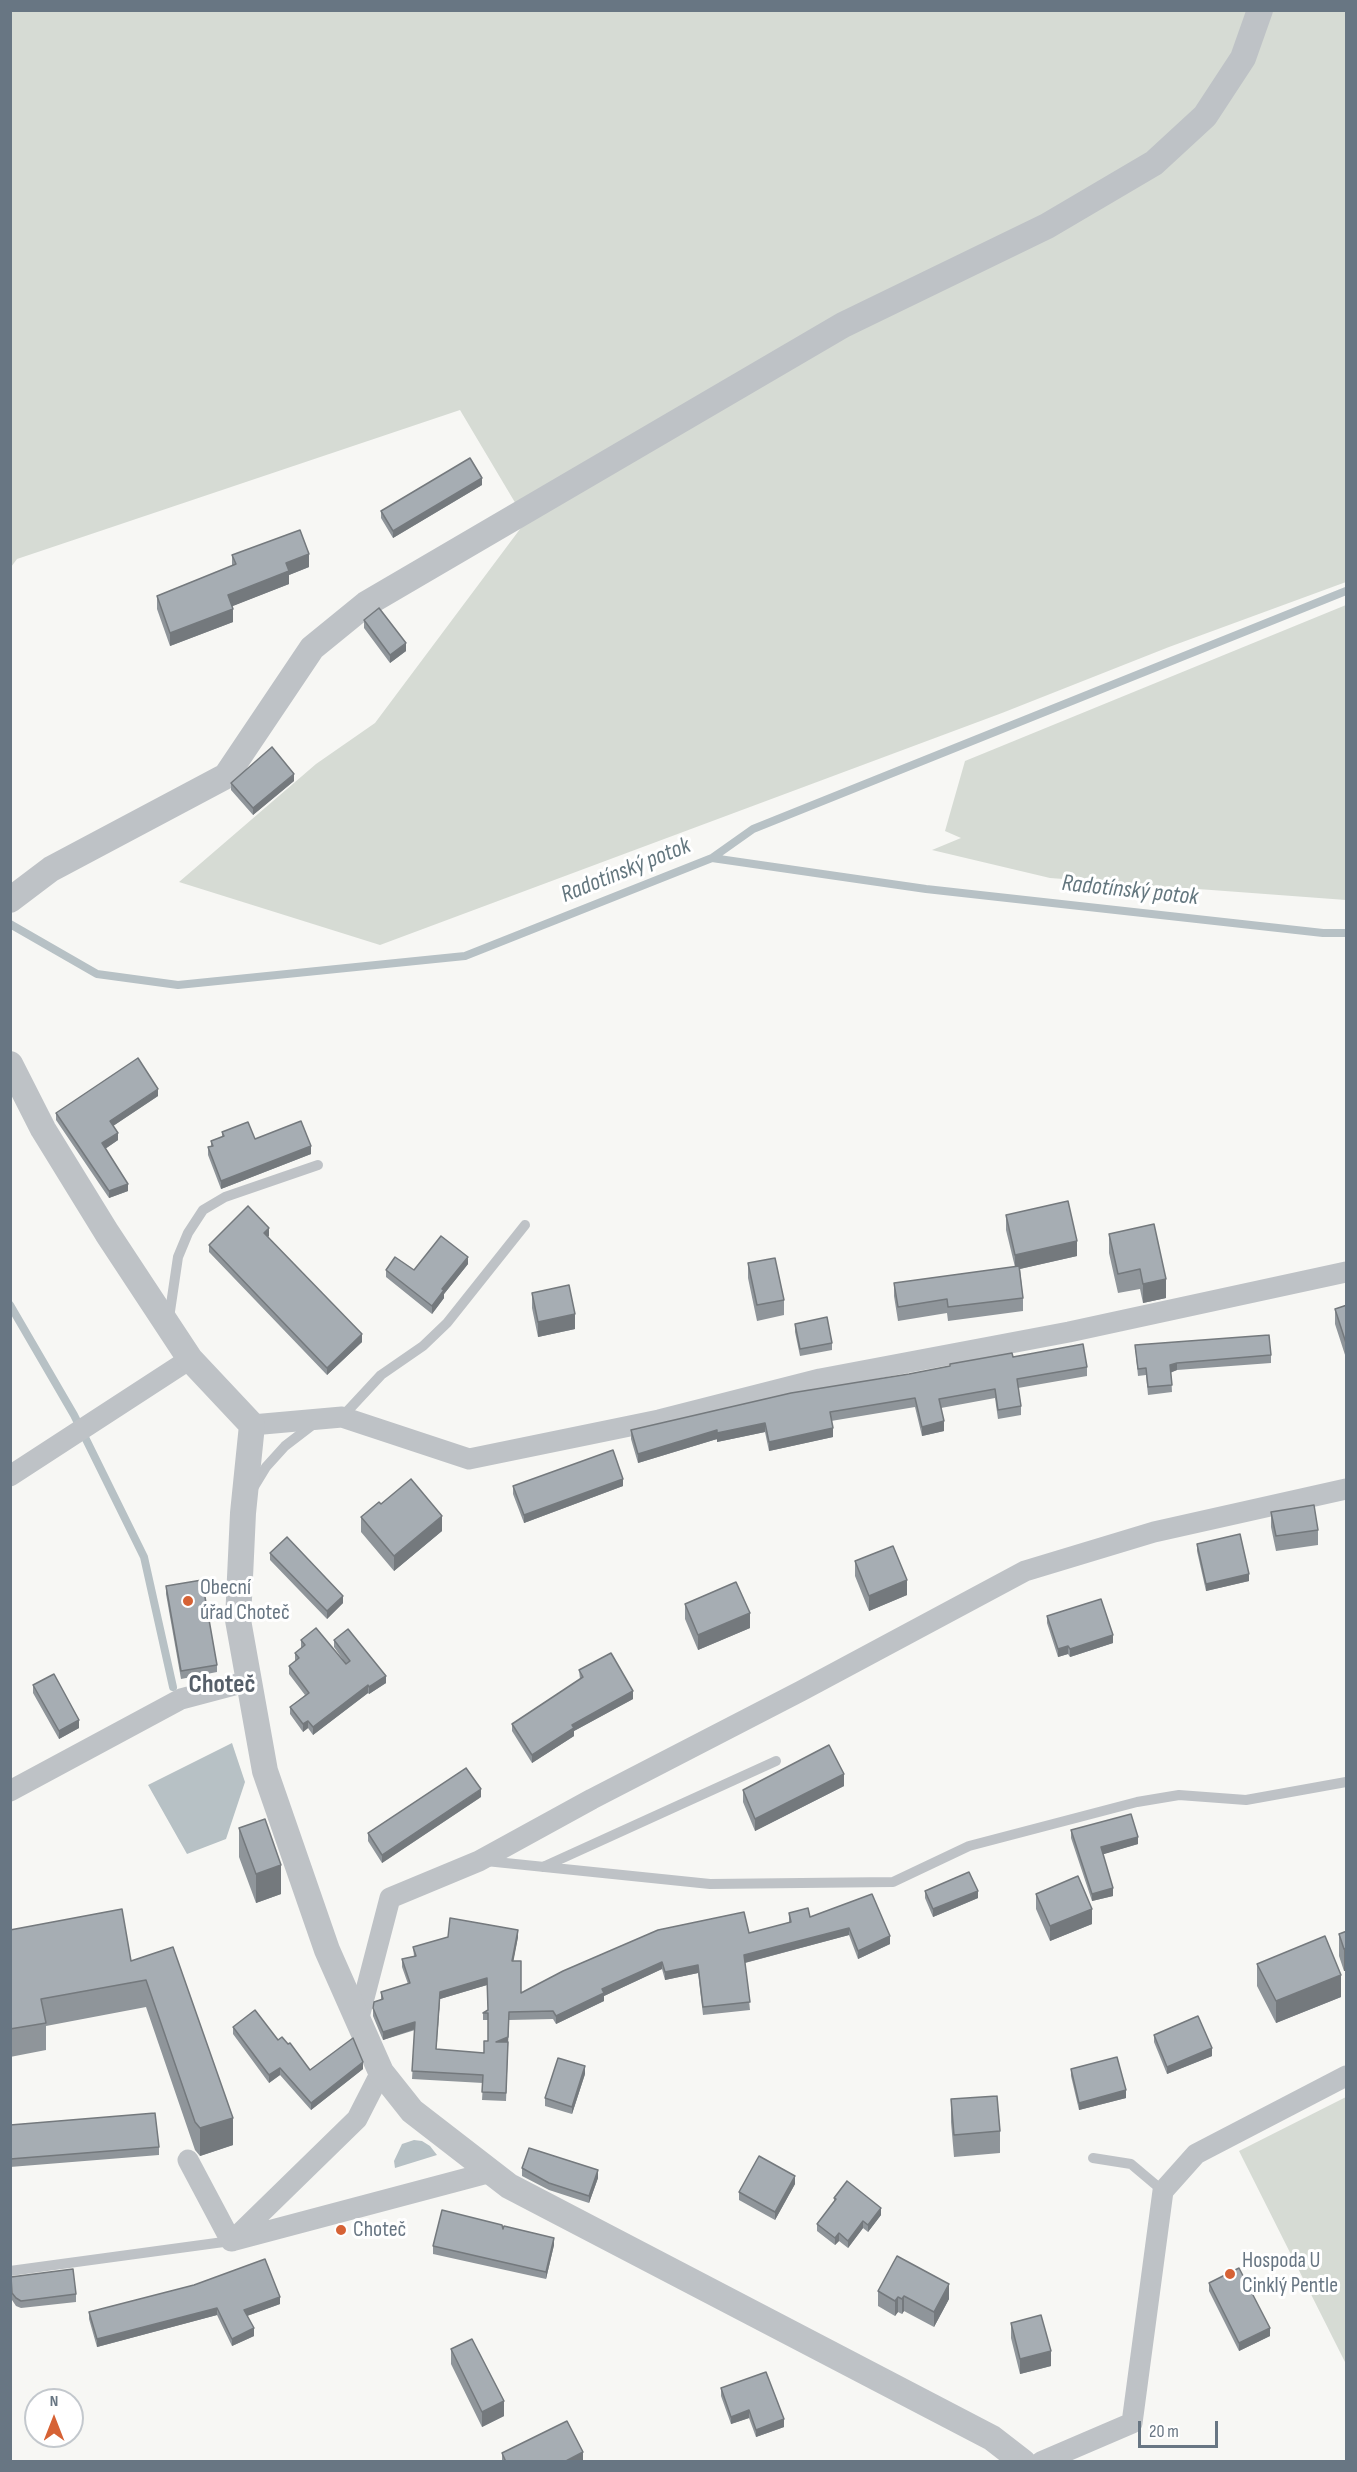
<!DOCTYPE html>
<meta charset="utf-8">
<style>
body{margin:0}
#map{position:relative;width:1357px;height:2472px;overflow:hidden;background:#f7f7f4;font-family:"Sofia Sans Condensed",sans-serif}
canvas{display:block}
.frame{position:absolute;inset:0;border:12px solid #687683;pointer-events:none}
.north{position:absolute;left:24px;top:2388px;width:60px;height:60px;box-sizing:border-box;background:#fff;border:2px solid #c3c8cd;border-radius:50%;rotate:0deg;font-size:16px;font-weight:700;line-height:24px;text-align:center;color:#687683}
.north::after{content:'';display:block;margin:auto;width:21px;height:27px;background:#d66235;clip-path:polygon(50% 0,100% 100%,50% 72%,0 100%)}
.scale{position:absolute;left:1138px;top:2421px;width:80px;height:27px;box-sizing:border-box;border:3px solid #687683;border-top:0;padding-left:8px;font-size:18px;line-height:21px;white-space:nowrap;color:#687683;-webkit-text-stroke:4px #fff;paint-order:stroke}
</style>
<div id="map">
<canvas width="1357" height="2472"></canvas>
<div class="frame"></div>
<div class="north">N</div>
<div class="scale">20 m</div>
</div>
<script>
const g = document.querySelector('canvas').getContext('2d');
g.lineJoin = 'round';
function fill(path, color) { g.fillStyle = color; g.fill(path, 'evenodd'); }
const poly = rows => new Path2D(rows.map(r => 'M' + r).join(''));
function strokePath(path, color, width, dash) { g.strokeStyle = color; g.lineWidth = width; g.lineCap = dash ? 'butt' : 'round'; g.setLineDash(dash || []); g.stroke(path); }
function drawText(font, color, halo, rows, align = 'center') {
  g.font = font + ' "Sofia Sans Condensed",sans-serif'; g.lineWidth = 6; g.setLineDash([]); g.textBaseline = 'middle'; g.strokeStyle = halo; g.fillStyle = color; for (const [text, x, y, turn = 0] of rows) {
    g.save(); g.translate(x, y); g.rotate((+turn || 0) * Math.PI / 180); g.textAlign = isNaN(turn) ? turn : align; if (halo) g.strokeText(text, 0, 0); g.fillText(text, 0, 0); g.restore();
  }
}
fill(poly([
 [11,11,1346,11,1346,582,1169,647,1002,713,380,945,179,882,316,764,375,723,526,521,460,410,17,559,11,567],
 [1346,605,1346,900,1050,878,932,850,961,838,945,831,965,761],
 [1346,2097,1346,2364,1239,2151]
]), '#d6dbd4');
fill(poly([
 [232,1743,245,1782,226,1839,187,1854,148,1785],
 [414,2140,422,2141,430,2146,437,2155,395,2168,394,2161,402,2144]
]), '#b7c1c5');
strokePath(poly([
 [712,858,753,829,1346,591],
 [10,924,97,974,178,985,465,956,712,858,926,889,1323,933,1346,933],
 [10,1305,74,1415,144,1557,173,1687]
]), '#b7c1c5', 8);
strokePath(poly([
 [169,1318,178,1257,188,1233,203,1210,225,1197,318,1165],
 [342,1417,381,1375,423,1346,447,1323,525,1225],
 [252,1490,266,1467,285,1446,315,1423],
 [486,1861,710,1884,893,1882,969,1846,1137,1802,1179,1795,1246,1800,1346,1782],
 [543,1867,776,1761],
 [1093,2158,1131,2164,1163,2191],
 [10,2271,231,2241]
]), '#bec2c6', 10);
strokePath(poly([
 [252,1425,342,1417,469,1459,659,1420,820,1379,1069,1332,1346,1272],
 [10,1476,190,1359],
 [10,1791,181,1699,249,1681],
 [358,2021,390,1898,479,1861,592,1799,801,1691,1025,1571,1154,1532,1346,1489],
 [188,2160,231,2241],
 [231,2241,491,2172],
 [232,2241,357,2119,381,2072],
 [1041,2462,1132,2423,1163,2191,1196,2154,1346,2076]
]), '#bec2c6', 21);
strokePath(poly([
 [10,900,51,869,226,776,312,648,366,604,843,325,1047,226,1154,163,1205,116,1243,58,1260,10],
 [10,1064,43,1129,107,1233,190,1359,252,1425,243,1513,238,1620,265,1771,327,1950,381,2072,412,2111,509,2186,992,2438,1023,2462]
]), '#bec2c6', 26);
fill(poly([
 [482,485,393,538,381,518,381,511],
 [232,555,309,567,289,575,289,584,232,606,233,622,170,646,157,609,157,596,232,566],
 [364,620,406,651,390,663,364,628],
 [294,781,253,815,231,790,231,783],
 [158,1096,113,1126,118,1140,105,1149,128,1191,109,1198,56,1120,56,1113],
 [222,1132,255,1139,311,1154,221,1189,208,1155,208,1147,211,1146,211,1141,222,1137],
 [1006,1215,1077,1256,1020,1269,1023,1298,1023,1311,948,1321,947,1313,898,1321,894,1296,894,1283,1015,1267,1006,1230],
 [1109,1234,1166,1298,1143,1303,1140,1289,1118,1293,1109,1253],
 [269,1236,268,1237,362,1342,327,1375,209,1252,209,1245],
 [748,1263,784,1300,784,1315,757,1321,748,1278],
 [468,1264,444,1294,444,1298,432,1314,386,1277,386,1270,414,1270],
 [532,1293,575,1329,538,1337,532,1308],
 [1347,1305,1347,1361,1335,1324,1335,1309],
 [795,1324,832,1343,832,1350,800,1356,795,1332],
 [1135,1345,1271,1355,1271,1363,1177,1370,1171,1372,1172,1392,1148,1395,1146,1375,1138,1376],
 [1013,1357,1087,1367,1087,1376,1018,1388,1021,1406,1021,1415,998,1419,995,1398,941,1408,944,1431,922,1436,915,1407,831,1421,833,1437,769,1451,765,1432,717,1442,717,1439,638,1463,631,1439,631,1430,909,1374],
 [513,1486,623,1486,524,1523,513,1494],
 [381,1504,442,1531,394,1571,361,1532,361,1517],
 [1271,1512,1318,1530,1318,1545,1276,1551,1271,1527],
 [1197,1544,1249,1581,1206,1591,1197,1551],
 [270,1553,343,1603,327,1619,270,1560],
 [855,1561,907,1595,869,1611,855,1576],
 [166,1586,217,1665,217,1672,181,1679,166,1594],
 [685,1604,750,1628,698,1650,685,1619],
 [1047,1616,1113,1643,1070,1657,1068,1654,1058,1657,1047,1623],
 [301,1640,346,1664,334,1647,334,1640,386,1683,369,1694,368,1693,313,1735,308,1728,303,1732,290,1714,290,1707,305,1695,289,1674,289,1666,295,1661,295,1653,301,1648],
 [579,1670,633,1699,574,1731,574,1736,532,1763,512,1731,512,1724,580,1679],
 [33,1685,79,1728,59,1739,33,1693],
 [844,1786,755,1831,743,1802,743,1790],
 [481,1797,382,1863,368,1841,368,1833],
 [239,1828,281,1894,256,1903,239,1857],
 [1071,1830,1138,1844,1103,1854,1113,1896,1092,1901,1071,1838],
 [925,1891,978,1898,933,1917,925,1898],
 [872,1894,890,1944,858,1959,849,1935,745,1963,750,2010,703,2015,698,1973,665,1980,662,1969,604,1996,604,2001,556,2024,553,2019,509,2020,506,2101,482,2100,483,2083,412,2079,415,2030,383,2040,373,2016,373,2008,381,1999,381,1992,408,1984,402,1967,402,1959,414,1956,413,1947,518,1937,513,1961,521,1993,789,1923,789,1913,810,1917],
 [487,1985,488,2010,483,2013,483,2020,488,2020,488,2041,484,2053,436,2050,440,1999],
 [1036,1894,1092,1924,1050,1941,1036,1909],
 [10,1930,131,1961,173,1947,233,2145,200,2156,195,2150,146,2007,46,2026,46,2050,10,2057],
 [1347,1931,1347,1971,1344,1971,1339,1956,1339,1934],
 [1257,1964,1341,1997,1276,2023,1257,1986],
 [233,2027,278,2040,310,2070,363,2069,311,2110,280,2075,269,2083,233,2034],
 [1154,2035,1212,2056,1167,2074,1154,2042],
 [1071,2069,1126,2098,1079,2110,1071,2076],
 [585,2074,572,2114,545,2106,545,2098],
 [951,2099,1000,2131,1000,2153,954,2157,951,2122],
 [10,2125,159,2147,159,2155,10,2167],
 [522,2168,598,2178,589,2203,549,2190,522,2176],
 [795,2184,775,2220,739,2200,739,2192],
 [834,2198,881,2215,868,2232,863,2228,848,2248,839,2241,835,2245,817,2231,817,2224,834,2202],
 [554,2245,546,2279,433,2254,433,2246],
 [11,2277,76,2294,76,2302,21,2308,16,2306,12,2300],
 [1209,2283,1270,2336,1239,2351,1209,2291],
 [878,2291,949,2299,934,2327,904,2311,902,2314,898,2312,895,2316,878,2306],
 [280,2304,247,2316,254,2336,232,2346,217,2315,97,2347,89,2319,89,2312],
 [1011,2323,1051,2366,1020,2374,1011,2338],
 [451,2349,504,2416,482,2427,451,2364],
 [721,2388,784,2427,756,2437,749,2418,731,2424,721,2396],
 [502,2453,583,2462,502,2462]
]), '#8f959a');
fill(poly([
 [482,478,482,485,393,538,393,531],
 [309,554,309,567,289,575,289,584,228,608,228,595,286,563],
 [233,609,233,622,170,646,170,633],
 [406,643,406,651,390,663,390,655],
 [294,774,294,781,253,815,253,808],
 [158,1089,158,1096,110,1128,110,1121],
 [118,1133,118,1140,102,1151,102,1143],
 [311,1146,311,1154,221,1189,221,1181],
 [128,1184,128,1191,109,1198,109,1191],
 [269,1228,269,1236,264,1240,264,1233],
 [1077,1241,1077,1256,1015,1270,1015,1255],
 [468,1257,468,1264,444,1294,444,1298,432,1314,432,1306,442,1289],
 [1166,1279,1166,1298,1143,1303,1143,1284],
 [575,1314,575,1329,538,1337,538,1322],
 [362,1334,362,1342,327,1375,327,1368],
 [1177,1363,1177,1370,1170,1373,1170,1365],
 [944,1421,944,1431,922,1436,922,1427],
 [765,1423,765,1432,717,1442,717,1433],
 [833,1428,833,1437,769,1451,769,1442],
 [717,1430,717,1439,638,1463,638,1454],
 [623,1479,623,1486,524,1523,524,1515],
 [442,1516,442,1531,394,1571,394,1556],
 [1249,1574,1249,1581,1206,1591,1206,1584],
 [907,1580,907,1595,869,1611,869,1596],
 [343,1596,343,1603,327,1619,327,1611],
 [750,1613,750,1628,698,1650,698,1635],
 [1113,1635,1113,1643,1070,1657,1070,1649],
 [1068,1646,1068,1654,1058,1657,1058,1649],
 [386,1676,386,1683,369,1694,369,1687],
 [368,1685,368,1693,313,1735,313,1727],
 [633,1691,633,1699,574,1731,574,1736,532,1763,532,1755,572,1725],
 [79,1720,79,1728,59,1739,59,1731],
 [308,1721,308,1728,303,1732,303,1724],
 [844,1774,844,1786,755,1831,755,1819],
 [481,1789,481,1797,382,1863,382,1855],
 [1138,1837,1138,1844,1101,1855,1101,1847],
 [281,1865,281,1894,256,1903,256,1874],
 [1113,1888,1113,1896,1092,1901,1092,1894],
 [978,1891,978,1898,933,1917,933,1909],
 [1092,1909,1092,1924,1050,1941,1050,1926],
 [849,1928,849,1935,744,1963,744,1955],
 [518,1930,518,1937,512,1969,512,1961],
 [890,1936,890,1944,858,1959,858,1951],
 [1347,1948,1347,1971,1344,1971,1344,1949],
 [662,1962,662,1969,604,1996,604,2001,556,2024,556,2016,602,1989],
 [698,1965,698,1973,665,1980,665,1972],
 [1341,1975,1341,1997,1276,2023,1276,2001],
 [487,1978,487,1985,440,1999,436,2057,440,1992],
 [509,2012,506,2101,508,2045,496,2042],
 [415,2022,415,2029,383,2040,383,2032],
 [1212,2048,1212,2056,1167,2074,1167,2067],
 [363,2062,363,2069,311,2110,311,2103],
 [585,2066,585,2074,572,2114,572,2107],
 [280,2068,280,2075,269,2083,269,2075],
 [1126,2090,1126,2098,1079,2110,1079,2103],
 [233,2118,233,2145,200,2156,200,2128],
 [598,2170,598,2178,589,2203,589,2196],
 [795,2176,795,2184,775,2220,775,2212],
 [881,2208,881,2215,868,2232,868,2225],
 [863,2221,863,2228,848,2248,848,2241],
 [839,2233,839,2241,835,2245,835,2238],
 [554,2238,554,2245,546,2279,546,2272],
 [949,2284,949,2299,934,2327,934,2312],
 [904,2296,904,2311,902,2314,902,2299],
 [280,2297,280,2304,244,2317,244,2310],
 [898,2297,898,2312,895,2316,895,2301],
 [217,2308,217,2315,97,2347,97,2339],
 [254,2328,254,2336,232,2346,232,2339],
 [1270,2328,1270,2336,1239,2351,1239,2343],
 [1051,2351,1051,2366,1020,2374,1020,2359],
 [504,2401,504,2416,482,2427,482,2412],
 [749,2410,749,2418,731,2424,731,2417],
 [784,2419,784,2427,756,2437,756,2430],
 [583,2452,583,2462,564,2462]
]), '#74797d');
const building = poly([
 [470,458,482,478,393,531,381,511,470,458],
 [300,530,309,554,286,563,289,571,228,595,233,609,170,633,157,596,236,564,232,555,300,530],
 [379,608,406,643,390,655,364,620,379,608],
 [272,747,294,774,253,808,231,783,272,747],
 [138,1058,158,1089,110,1121,118,1133,102,1143,128,1184,109,1191,56,1113,138,1058],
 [301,1121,311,1146,221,1181,208,1147,213,1146,211,1141,224,1136,222,1132,248,1122,255,1139,301,1121],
 [1068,1201,1077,1241,1015,1255,1006,1215,1068,1201],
 [248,1206,269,1228,264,1233,362,1334,327,1368,209,1245,248,1206],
 [1154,1224,1166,1279,1143,1284,1140,1269,1118,1274,1109,1234,1154,1224],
 [441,1236,468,1257,442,1289,444,1290,432,1306,386,1270,395,1257,414,1270,441,1236],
 [775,1258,784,1300,757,1305,748,1263,775,1258],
 [1019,1266,1023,1298,948,1307,947,1299,898,1307,894,1283,1019,1266],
 [569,1285,575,1314,538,1322,532,1293,569,1285],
 [1347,1305,1347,1346,1335,1309,1347,1305],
 [827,1317,832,1343,800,1349,795,1324,827,1317],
 [1269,1335,1271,1355,1177,1363,1170,1365,1172,1385,1148,1387,1146,1368,1138,1369,1135,1345,1269,1335],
 [1083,1344,1087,1367,1017,1379,1021,1406,998,1410,995,1389,939,1399,944,1421,922,1427,915,1398,830,1412,833,1428,769,1442,765,1423,717,1433,717,1430,638,1454,631,1430,791,1393,909,1374,950,1366,950,1364,1012,1353,1013,1357,1083,1344],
 [613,1450,623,1479,524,1515,513,1486,613,1450],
 [411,1479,442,1516,394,1556,361,1517,379,1502,381,1504,411,1479],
 [1314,1505,1318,1530,1276,1536,1271,1512,1314,1505],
 [1240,1534,1249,1574,1206,1584,1197,1544,1240,1534],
 [287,1537,343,1596,327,1611,270,1553,287,1537],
 [893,1546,907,1580,869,1596,855,1561,893,1546],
 [202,1580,217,1665,181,1671,166,1586,202,1580],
 [736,1582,750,1613,698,1635,685,1604,736,1582],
 [1101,1599,1113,1635,1070,1649,1068,1646,1058,1649,1047,1616,1101,1599],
 [316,1628,346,1664,350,1661,334,1640,348,1629,386,1676,369,1687,368,1685,313,1727,308,1721,303,1724,290,1707,309,1693,289,1666,299,1658,295,1653,305,1645,301,1640,316,1628],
 [611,1653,633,1691,572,1725,574,1728,532,1755,512,1724,583,1677,579,1670,611,1653],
 [54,1674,79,1720,59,1731,33,1685,54,1674],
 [829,1745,844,1774,755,1819,743,1790,829,1745],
 [466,1768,481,1789,382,1855,368,1833,466,1768],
 [1131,1814,1138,1837,1101,1847,1113,1888,1092,1894,1071,1830,1131,1814],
 [265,1819,281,1865,256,1874,239,1828,265,1819],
 [969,1872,978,1891,933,1909,925,1891,969,1872],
 [1078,1876,1092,1909,1050,1926,1036,1894,1078,1876],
 [872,1894,890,1936,858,1951,849,1928,744,1955,750,2002,703,2007,698,1965,665,1972,662,1962,602,1989,604,1993,556,2016,553,2011,509,2012,508,2037,496,2042,508,2042,506,2093,482,2092,483,2075,412,2071,415,2022,383,2032,373,2008,374,2002,383,1999,381,1992,410,1983,402,1959,416,1956,413,1947,448,1937,450,1918,518,1930,512,1961,521,1961,521,1993,563,1971,658,1930,744,1912,749,1933,791,1922,789,1913,808,1908,810,1917,872,1894],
 [487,1978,488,2010,483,2013,488,2013,488,2041,484,2041,484,2053,436,2049,440,1992,487,1978],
 [122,1909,131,1961,173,1947,233,2118,200,2128,195,2122,146,1980,41,1999,46,2023,10,2029,10,1930,122,1909],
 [1347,1931,1347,1948,1344,1949,1339,1934,1347,1931],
 [1325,1936,1341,1975,1276,2001,1257,1964,1325,1936],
 [255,2010,278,2040,282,2037,288,2044,290,2043,310,2070,353,2038,363,2062,311,2103,280,2068,269,2075,233,2027,255,2010],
 [1198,2016,1212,2048,1167,2067,1154,2035,1198,2016],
 [1117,2057,1126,2090,1079,2103,1071,2069,1117,2057],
 [558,2058,585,2066,572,2107,545,2098,558,2058],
 [997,2096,1000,2131,954,2135,951,2099,997,2096],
 [155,2113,159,2147,10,2159,10,2125,155,2113],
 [529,2148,598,2170,589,2196,549,2183,522,2168,529,2148],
 [759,2156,795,2176,775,2212,739,2192,759,2156],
 [847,2181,881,2208,868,2225,863,2221,848,2241,839,2233,835,2238,817,2224,836,2199,834,2198,847,2181],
 [442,2210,502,2225,503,2229,504,2226,554,2238,546,2272,433,2246,442,2210],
 [897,2256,949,2284,934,2312,904,2296,902,2299,898,2297,895,2301,878,2291,897,2256],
 [265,2259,280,2297,244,2310,254,2328,232,2339,217,2308,97,2339,89,2312,194,2285,265,2259],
 [1239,2268,1270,2328,1239,2343,1209,2283,1239,2268],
 [73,2269,76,2294,21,2301,16,2298,12,2293,11,2277,73,2269],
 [1041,2315,1051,2351,1020,2359,1011,2323,1041,2315],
 [472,2339,504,2401,482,2412,451,2349,472,2339],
 [766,2372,784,2419,756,2430,749,2410,731,2417,721,2388,766,2372],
 [567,2421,583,2452,564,2462,506,2462,502,2453,567,2421]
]);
fill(building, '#a6adb3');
strokePath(building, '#74797d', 1.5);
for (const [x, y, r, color] of [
 [188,1601,6,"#d66235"],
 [341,2230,6,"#d66235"],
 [1230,2274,6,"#d66235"]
]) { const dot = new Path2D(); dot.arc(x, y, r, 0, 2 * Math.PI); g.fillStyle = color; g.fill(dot); strokePath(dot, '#fff', 2); }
drawText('22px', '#687683', '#fff', [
 ["Obecní",200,1588],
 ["úřad Choteč",200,1613],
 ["Choteč",353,2230],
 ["Hospoda U",1242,2261],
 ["Cinklý Pentle",1242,2286]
], 'left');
drawText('italic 24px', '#64777f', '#fff', [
 ["Radotínský potok",626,871,-22],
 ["Radotínský potok",1130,891,6]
]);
drawText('bold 26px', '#565f69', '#fff', [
 ["Choteč",222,1685]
]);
</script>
